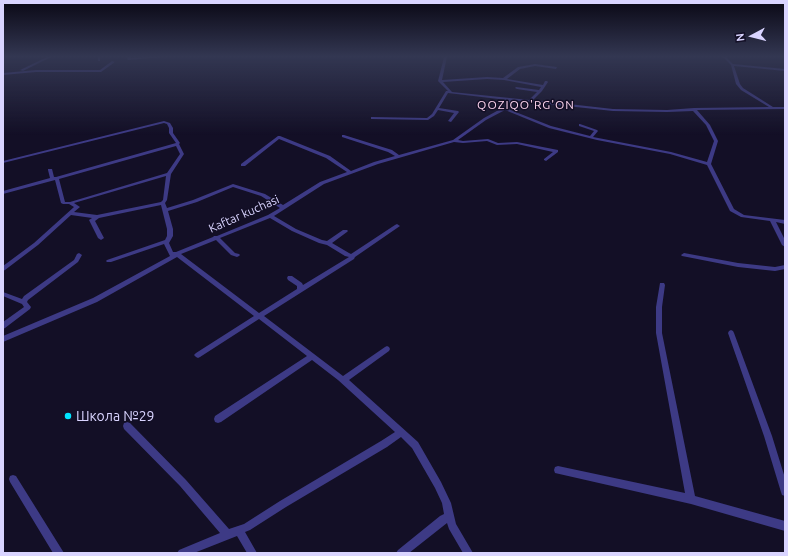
<!DOCTYPE html>
<meta charset="utf-8">
<style>
body{margin:0}
#map{position:relative;width:788px;height:556px;overflow:hidden;background:#130f26;font-family:Ubuntu,sans-serif}
canvas{display:block}
.frame{position:absolute;inset:0;border:4px solid #d9d4ff;pointer-events:none}
.north{position:absolute;left:732px;top:16px;width:40px;height:40px;-webkit-text-stroke:3px #130f26;paint-order:stroke;rotate:263deg;font-size:11px;font-weight:700;line-height:16px;text-align:center;color:#d9d4ff}
.north::after{content:'';display:block;margin:auto;width:14px;height:18px;background:#d9d4ff;clip-path:polygon(50% 0,100% 100%,50% 72%,0 100%)}
</style>
<div id="map">
<canvas width="788" height="556"></canvas>
<div class="frame"></div>
<div class="north">N</div>
</div>
<script>
const g = document.querySelector('canvas').getContext('2d');
g.lineJoin = 'round';
const poly = rows => new Path2D(rows.map(r => 'M' + r).join(''));
function fill(path, color) { g.fillStyle = color; g.fill(path, 'evenodd'); }
function strokePath(path, color, width, dash) { g.strokeStyle = color; g.lineWidth = width; g.lineCap = dash ? 'butt' : 'round'; g.setLineDash(dash || []); g.stroke(path); }
function drawText(font, color, halo, rows, align = 'center') {
  g.font = font + ' Ubuntu,sans-serif'; g.lineWidth = 3; g.setLineDash([]); g.textBaseline = 'middle'; g.strokeStyle = halo; g.fillStyle = color; for (const [text, x, y, turn = 0] of rows) {
    g.save(); g.translate(x, y); g.rotate((+turn || 0) * Math.PI / 180); g.textAlign = isNaN(turn) ? turn : align; if (halo) g.strokeText(text, 0, 0); g.fillText(text, 0, 0); g.restore();
  }
}
fill(poly([
 [47,57,51,57,23,71,20,70,47,57],
 [98,57,100,57,100,61,98,61,98,57],
 [128,57,131,57,131,58,162,57,128,60,127,59,128,57],
 [444,57,447,57,442,80,487,77,503,78,518,67,535,64,557,67,556,69,535,66,520,69,507,79,543,85,545,81,547,81,548,82,542,91,533,100,613,109,667,110,694,108,769,107,741,90,736,84,731,65,723,57,726,57,733,64,785,69,785,71,734,66,740,84,743,88,773,107,785,107,785,109,697,110,710,125,718,141,711,164,734,209,744,215,785,220,785,224,776,222,785,240,785,247,782,245,770,221,741,217,730,211,707,165,670,154,597,140,549,128,505,110,486,120,458,140,463,141,488,139,498,143,517,142,558,150,558,152,546,161,544,160,544,159,553,152,517,144,497,145,487,141,463,143,454,142,378,164,324,184,274,216,296,229,322,240,327,241,343,230,347,230,348,231,347,232,332,243,349,253,351,254,395,225,397,224,400,226,355,257,354,259,264,316,343,376,385,347,387,346,389,347,390,349,389,351,349,380,418,442,441,482,451,503,456,524,473,553,463,553,449,529,447,523,409,553,396,553,398,550,440,516,444,514,442,503,435,488,412,448,401,437,387,447,286,507,250,530,245,532,257,553,247,553,237,536,194,553,177,553,179,550,220,533,180,486,124,429,123,426,124,423,127,422,130,423,186,480,229,529,244,524,280,501,381,441,395,432,338,380,312,360,221,422,218,423,215,422,214,419,215,416,307,356,259,319,200,357,198,358,196,357,194,355,196,353,254,316,177,257,97,302,3,342,3,336,93,298,170,256,164,244,111,262,107,262,106,261,107,260,165,240,167,236,167,229,161,205,99,218,95,221,104,238,101,240,98,238,89,220,92,218,71,215,38,245,5,270,3,271,3,266,34,243,74,207,69,204,63,204,61,203,55,180,3,194,3,191,50,178,48,170,48,169,52,169,54,177,56,177,176,143,169,133,169,128,167,124,164,123,3,163,3,161,164,121,170,123,173,128,173,133,180,143,179,144,184,154,171,174,167,200,165,203,167,208,193,200,233,184,265,194,283,205,320,182,347,172,326,158,279,139,245,166,241,166,241,164,278,136,280,136,330,156,351,171,374,162,395,156,388,152,342,137,342,135,344,135,392,150,399,155,453,140,484,118,506,106,507,100,448,93,439,108,458,111,459,112,451,122,448,121,454,113,438,110,434,116,428,120,371,119,371,117,372,117,427,118,432,114,446,91,448,91,438,81,444,57],
 [487,79,504,80,541,87,539,90,516,87,515,88,517,89,537,92,529,100,452,92,443,82,487,79],
 [511,100,613,111,667,112,693,111,706,125,714,141,707,162,671,152,593,137,598,131,597,130,580,124,579,124,579,126,594,131,590,136,551,126,508,109,510,107,511,100],
 [176,146,180,154,167,173,70,202,65,202,59,179,176,146],
 [166,176,163,200,161,202,97,215,74,212,80,207,74,203,166,176],
 [233,187,261,196,280,208,268,215,217,236,214,236,213,237,176,252,173,252,169,243,173,236,173,229,168,211,197,202,233,187],
 [270,218,292,231,319,243,327,245,345,256,349,257,303,285,302,283,292,276,288,276,287,278,288,280,297,286,297,289,259,313,181,254,216,240,231,255,237,257,239,256,240,255,239,254,235,253,220,238,270,218],
 [112,61,115,62,101,72,36,72,3,75,3,73,36,70,100,70,112,61],
 [79,253,82,255,78,262,28,300,27,302,31,307,30,309,5,328,3,329,3,322,24,307,22,304,3,296,3,292,22,299,24,296,74,260,77,254,79,253],
 [684,253,738,263,775,267,785,265,785,269,775,271,738,267,682,256,681,255,684,253],
 [660,283,664,283,665,285,662,307,662,333,695,496,785,521,785,531,691,504,555,473,554,470,555,467,558,466,685,493,656,333,656,307,660,283],
 [731,330,733,331,734,333,772,436,785,478,785,496,782,495,781,492,764,436,728,333,729,331,731,330],
 [13,475,16,476,64,553,53,553,10,482,9,479,10,476,13,475]
]), '#3d3a85');
const sky = g.createLinearGradient(0, 0, 0, 135);
sky.addColorStop(0, '#0a0815');
sky.addColorStop(0.42, '#333752');
sky.addColorStop(1, '#33375200');
g.fillStyle = sky;
g.fillRect(0, 0, 788, 135);
for (const [x, y, r, color] of [
 [68,416,4,"#00e5ff"]
]) { const dot = new Path2D(); dot.arc(x, y, r, 0, 2 * Math.PI); g.fillStyle = color; g.fill(dot); strokePath(dot, '#130f26', 1.5); }
g.letterSpacing = '1px';
drawText('12px', '#ffd6f0', '#130f26', [
 ["QOZIQO'RG'ON",526,105]
]);
g.letterSpacing = '0px';
drawText('12px', '#d9d4ff', '#130f26', [
 ["Kaftar kuchasi",244,214,-24]
]);
drawText('14px', '#d9d4ff', '#130f26', [
 ["Школа №29",76,416]
], 'left');
</script>
